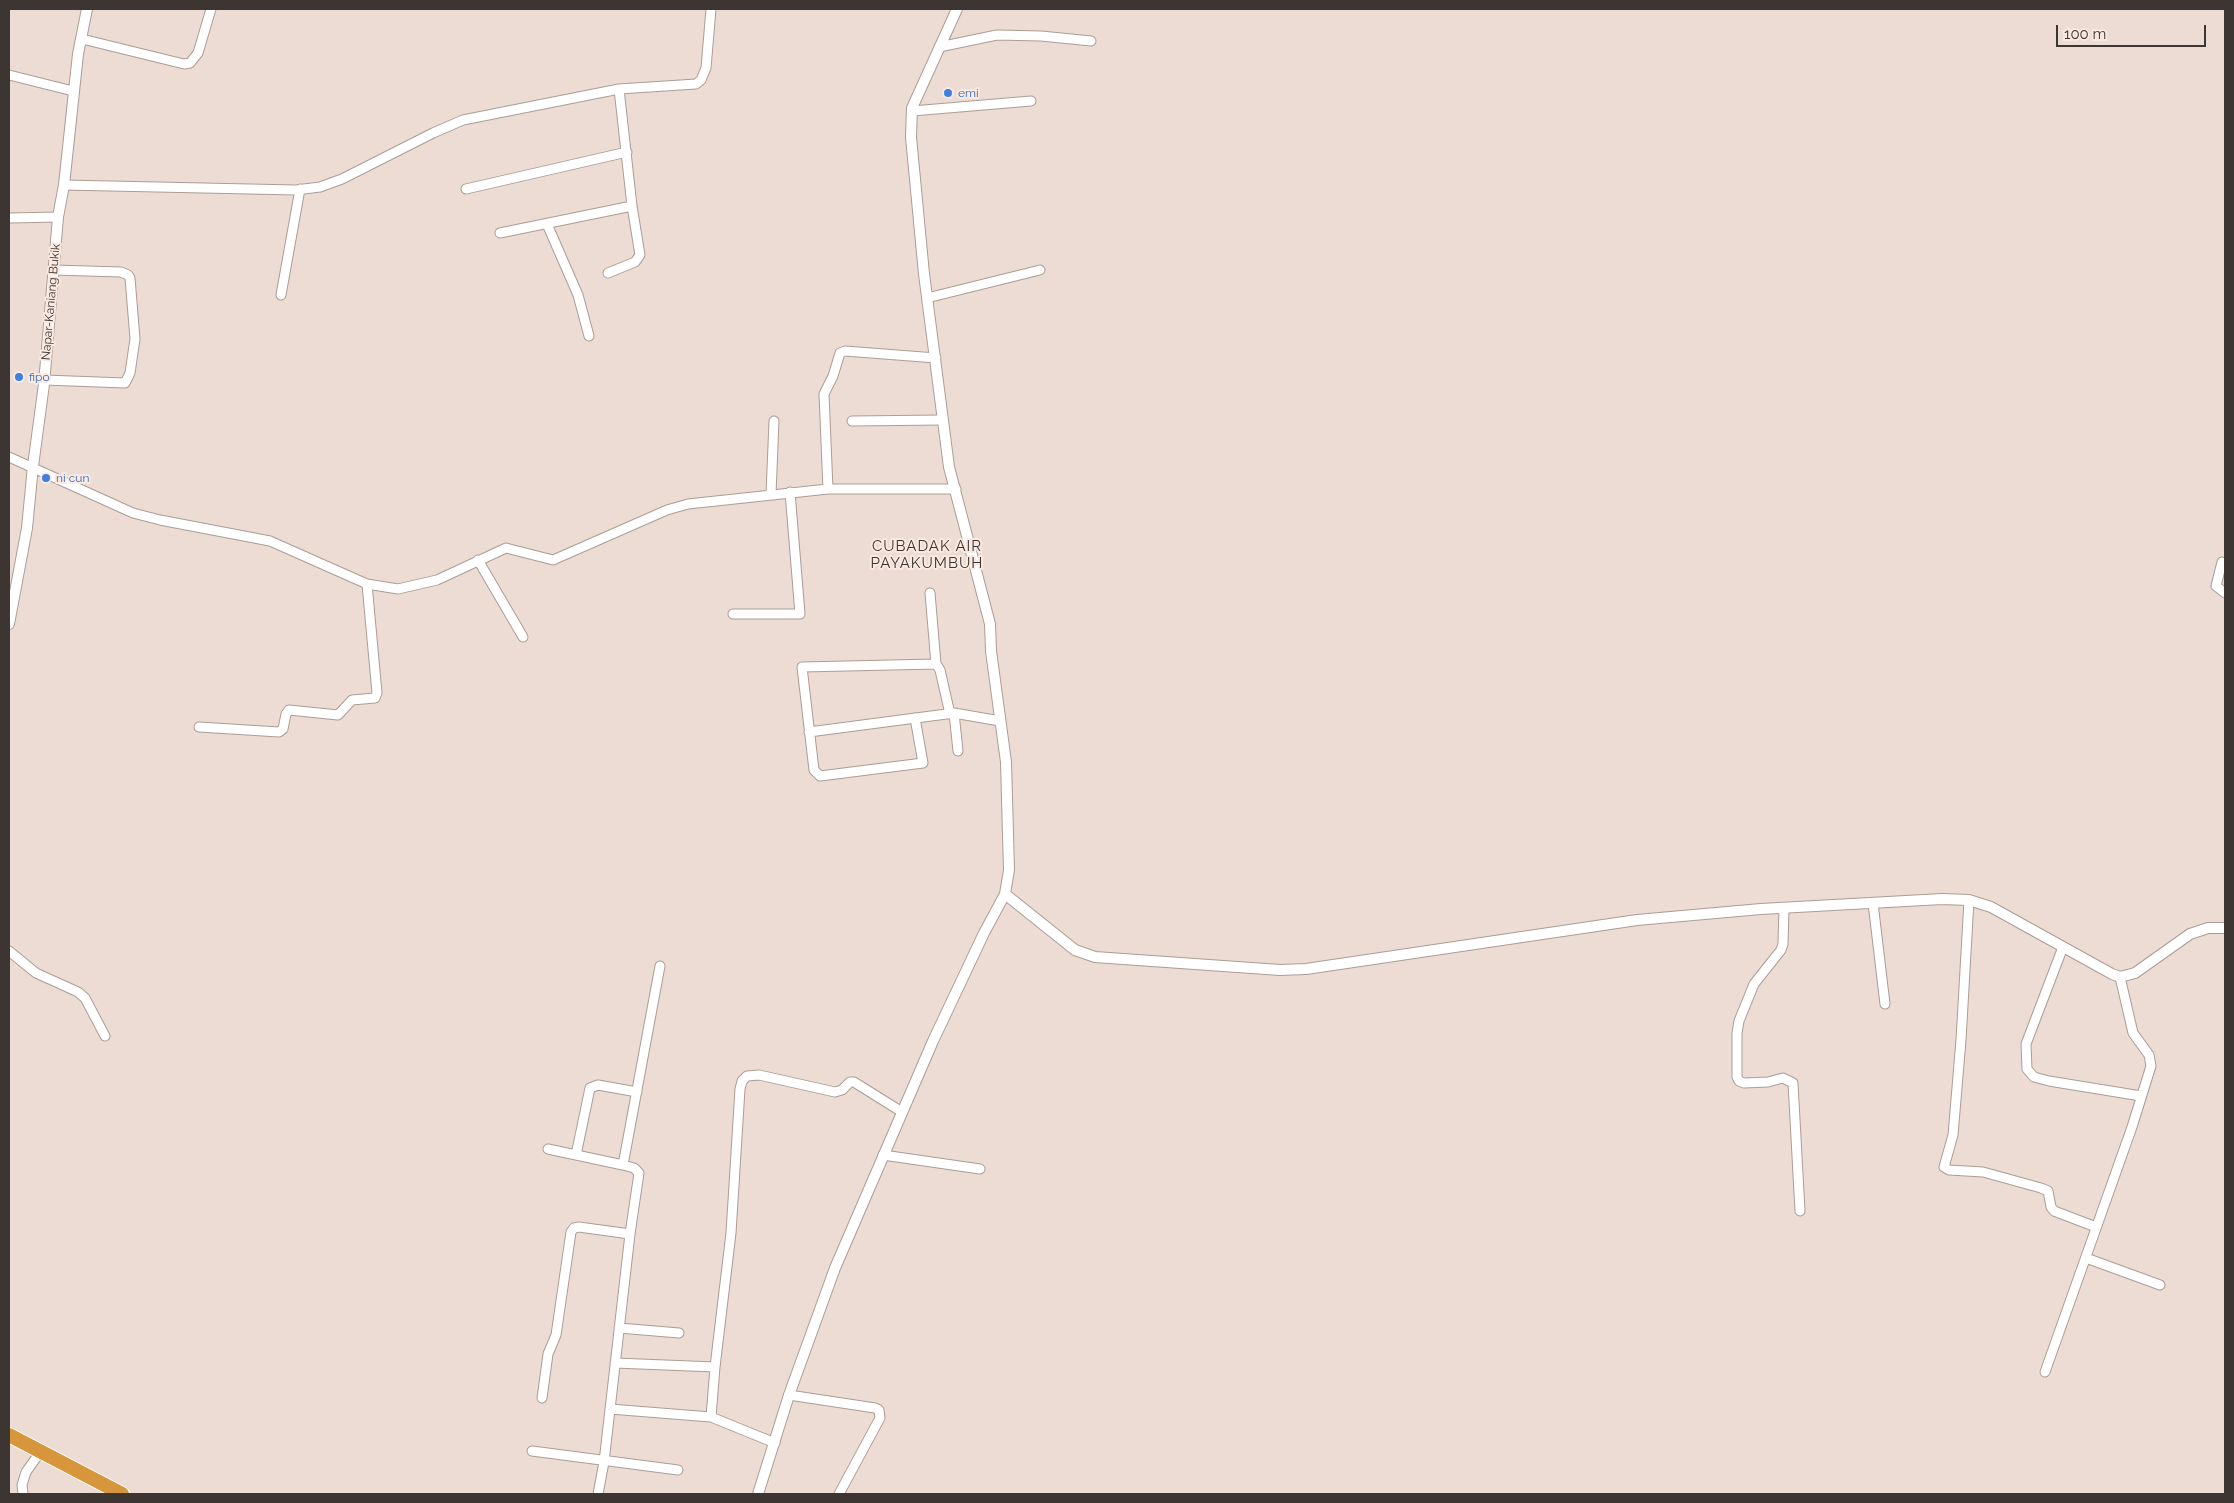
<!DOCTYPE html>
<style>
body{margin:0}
#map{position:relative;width:2234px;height:1503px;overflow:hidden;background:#ecdcd3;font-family:Raleway,sans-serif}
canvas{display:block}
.frame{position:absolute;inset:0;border:10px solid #3c3532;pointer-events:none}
.scale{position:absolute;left:2056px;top:25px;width:150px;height:22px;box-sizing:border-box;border:2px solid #3c3532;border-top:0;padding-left:6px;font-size:15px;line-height:18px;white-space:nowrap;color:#3c3532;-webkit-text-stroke:4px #fae9e0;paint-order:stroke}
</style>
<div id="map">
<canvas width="2234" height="1503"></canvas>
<div class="frame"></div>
<div class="scale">100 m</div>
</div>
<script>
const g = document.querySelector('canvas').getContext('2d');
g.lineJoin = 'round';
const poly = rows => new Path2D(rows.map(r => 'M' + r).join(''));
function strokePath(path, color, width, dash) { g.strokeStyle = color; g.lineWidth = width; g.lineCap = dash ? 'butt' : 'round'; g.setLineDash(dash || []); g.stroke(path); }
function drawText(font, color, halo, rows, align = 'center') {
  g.font = font + ' Raleway,sans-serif'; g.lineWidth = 4; g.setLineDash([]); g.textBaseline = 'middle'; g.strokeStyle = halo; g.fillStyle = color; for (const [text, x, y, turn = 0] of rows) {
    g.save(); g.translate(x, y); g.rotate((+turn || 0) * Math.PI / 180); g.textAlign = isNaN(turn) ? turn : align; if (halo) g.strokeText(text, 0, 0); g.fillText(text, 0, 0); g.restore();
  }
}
const minor = poly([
 [82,39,184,64,190,63,198,53,211,9],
 [939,47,997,35,1041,36,1091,41],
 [9,75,73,91],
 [912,111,1031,101],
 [64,185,296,190,320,187,342,179,433,133,463,120,619,89,696,84,701,80,706,68,711,9],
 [466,189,627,152],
 [9,218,58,217],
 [547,224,578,295,589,336],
 [500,233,632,206],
 [608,273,635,262,640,255,632,206,619,89],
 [281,295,300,189],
 [927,298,1040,270],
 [44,380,125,383,130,373,135,339,130,278,128,275,121,272,53,270],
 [852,421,942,420],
 [9,457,133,513,160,520,270,541,367,584,398,589,437,580,506,548,553,560,667,510,688,504,828,489,956,489],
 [828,489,824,394,833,376,840,353,845,351,936,358],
 [771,494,774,421],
 [478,560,523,637],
 [2222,562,2216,586,2225,593],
 [930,593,936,664],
 [733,614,800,614,790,492],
 [954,713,958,751],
 [915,718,923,763,820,776,814,770,802,667,936,664,940,670,950,714],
 [199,727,279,732,283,729,286,714,289,710,338,715,352,700,375,698,377,693,367,584],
 [809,732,954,713,1000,721],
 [1969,900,1961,1040,1953,1135,1944,1167,1949,1170,1983,1172,2041,1188,2048,1191,2051,1207,2054,1211,2096,1227],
 [1873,903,1885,1004],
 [1784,908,1783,944,1781,950,1754,984,1739,1021,1737,1033,1737,1077,1739,1081,1744,1083,1768,1082,1783,1078,1793,1083,1800,1211],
 [2063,947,2026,1044,2027,1069,2034,1077,2049,1081,2141,1096],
 [9,951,36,973,78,992,85,998,105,1036],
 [548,1149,623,1165,634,1168,639,1173,630,1234,604,1462,598,1494],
 [576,1155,590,1088,598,1085,637,1092],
 [883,1155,980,1169],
 [623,1165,660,966],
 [2086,1258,2160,1285],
 [619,1328,679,1333],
 [615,1363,715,1367],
 [2045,1372,2132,1127,2151,1066,2149,1055,2133,1033,2120,977],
 [789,1395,875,1408,879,1410,880,1418,839,1494],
 [542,1398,548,1354,556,1335,571,1232,574,1228,579,1227,630,1234],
 [610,1409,711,1417,775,1443],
 [711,1417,715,1367,731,1233,740,1089,742,1081,747,1076,759,1075,835,1092,842,1090,850,1082,854,1082,902,1112],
 [532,1451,678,1470],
 [23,1494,22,1485,26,1472,41,1451]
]);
const tertiary = poly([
 [9,624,27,528,33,466,44,384,58,217,64,185,78,54,87,9],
 [1005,894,1075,950,1095,957,1280,970,1306,969,1637,920,1761,909,1942,899,1969,900,1991,907,2112,974,2120,977,2135,973,2190,934,2208,928,2225,928],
 [758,1494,789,1395,835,1268,933,1041,984,933,1005,894,1009,870,1006,762,991,651,990,624,949,467,924,274,911,137,912,108,957,9]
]);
const trunk = poly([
 [9,1435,122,1494]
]);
strokePath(minor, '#ac9d94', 11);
strokePath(tertiary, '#ac9d94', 12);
strokePath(trunk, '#fff', 16);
strokePath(minor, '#fff', 9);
strokePath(tertiary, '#fff', 10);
strokePath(trunk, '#d8963c', 14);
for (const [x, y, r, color] of [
 [948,93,5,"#3f7fe0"],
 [19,377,5,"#3f7fe0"],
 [46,478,5,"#3f7fe0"]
]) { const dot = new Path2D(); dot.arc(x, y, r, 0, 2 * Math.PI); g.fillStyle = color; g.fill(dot); strokePath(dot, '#fae9e0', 2); }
drawText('12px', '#366cbe', '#fae9e0', [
 ["emi",958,93],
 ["fipo",29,377],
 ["ni cun",56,478]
], 'left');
drawText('12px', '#3c3532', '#fae9e0', [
 ["Napar-Kaniang Bukik",51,302,-85]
]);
g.letterSpacing = '1px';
drawText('15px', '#3c3532', '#fae9e0', [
 ["CUBADAK AIR",927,546],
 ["PAYAKUMBUH",927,563]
]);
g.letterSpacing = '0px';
</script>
